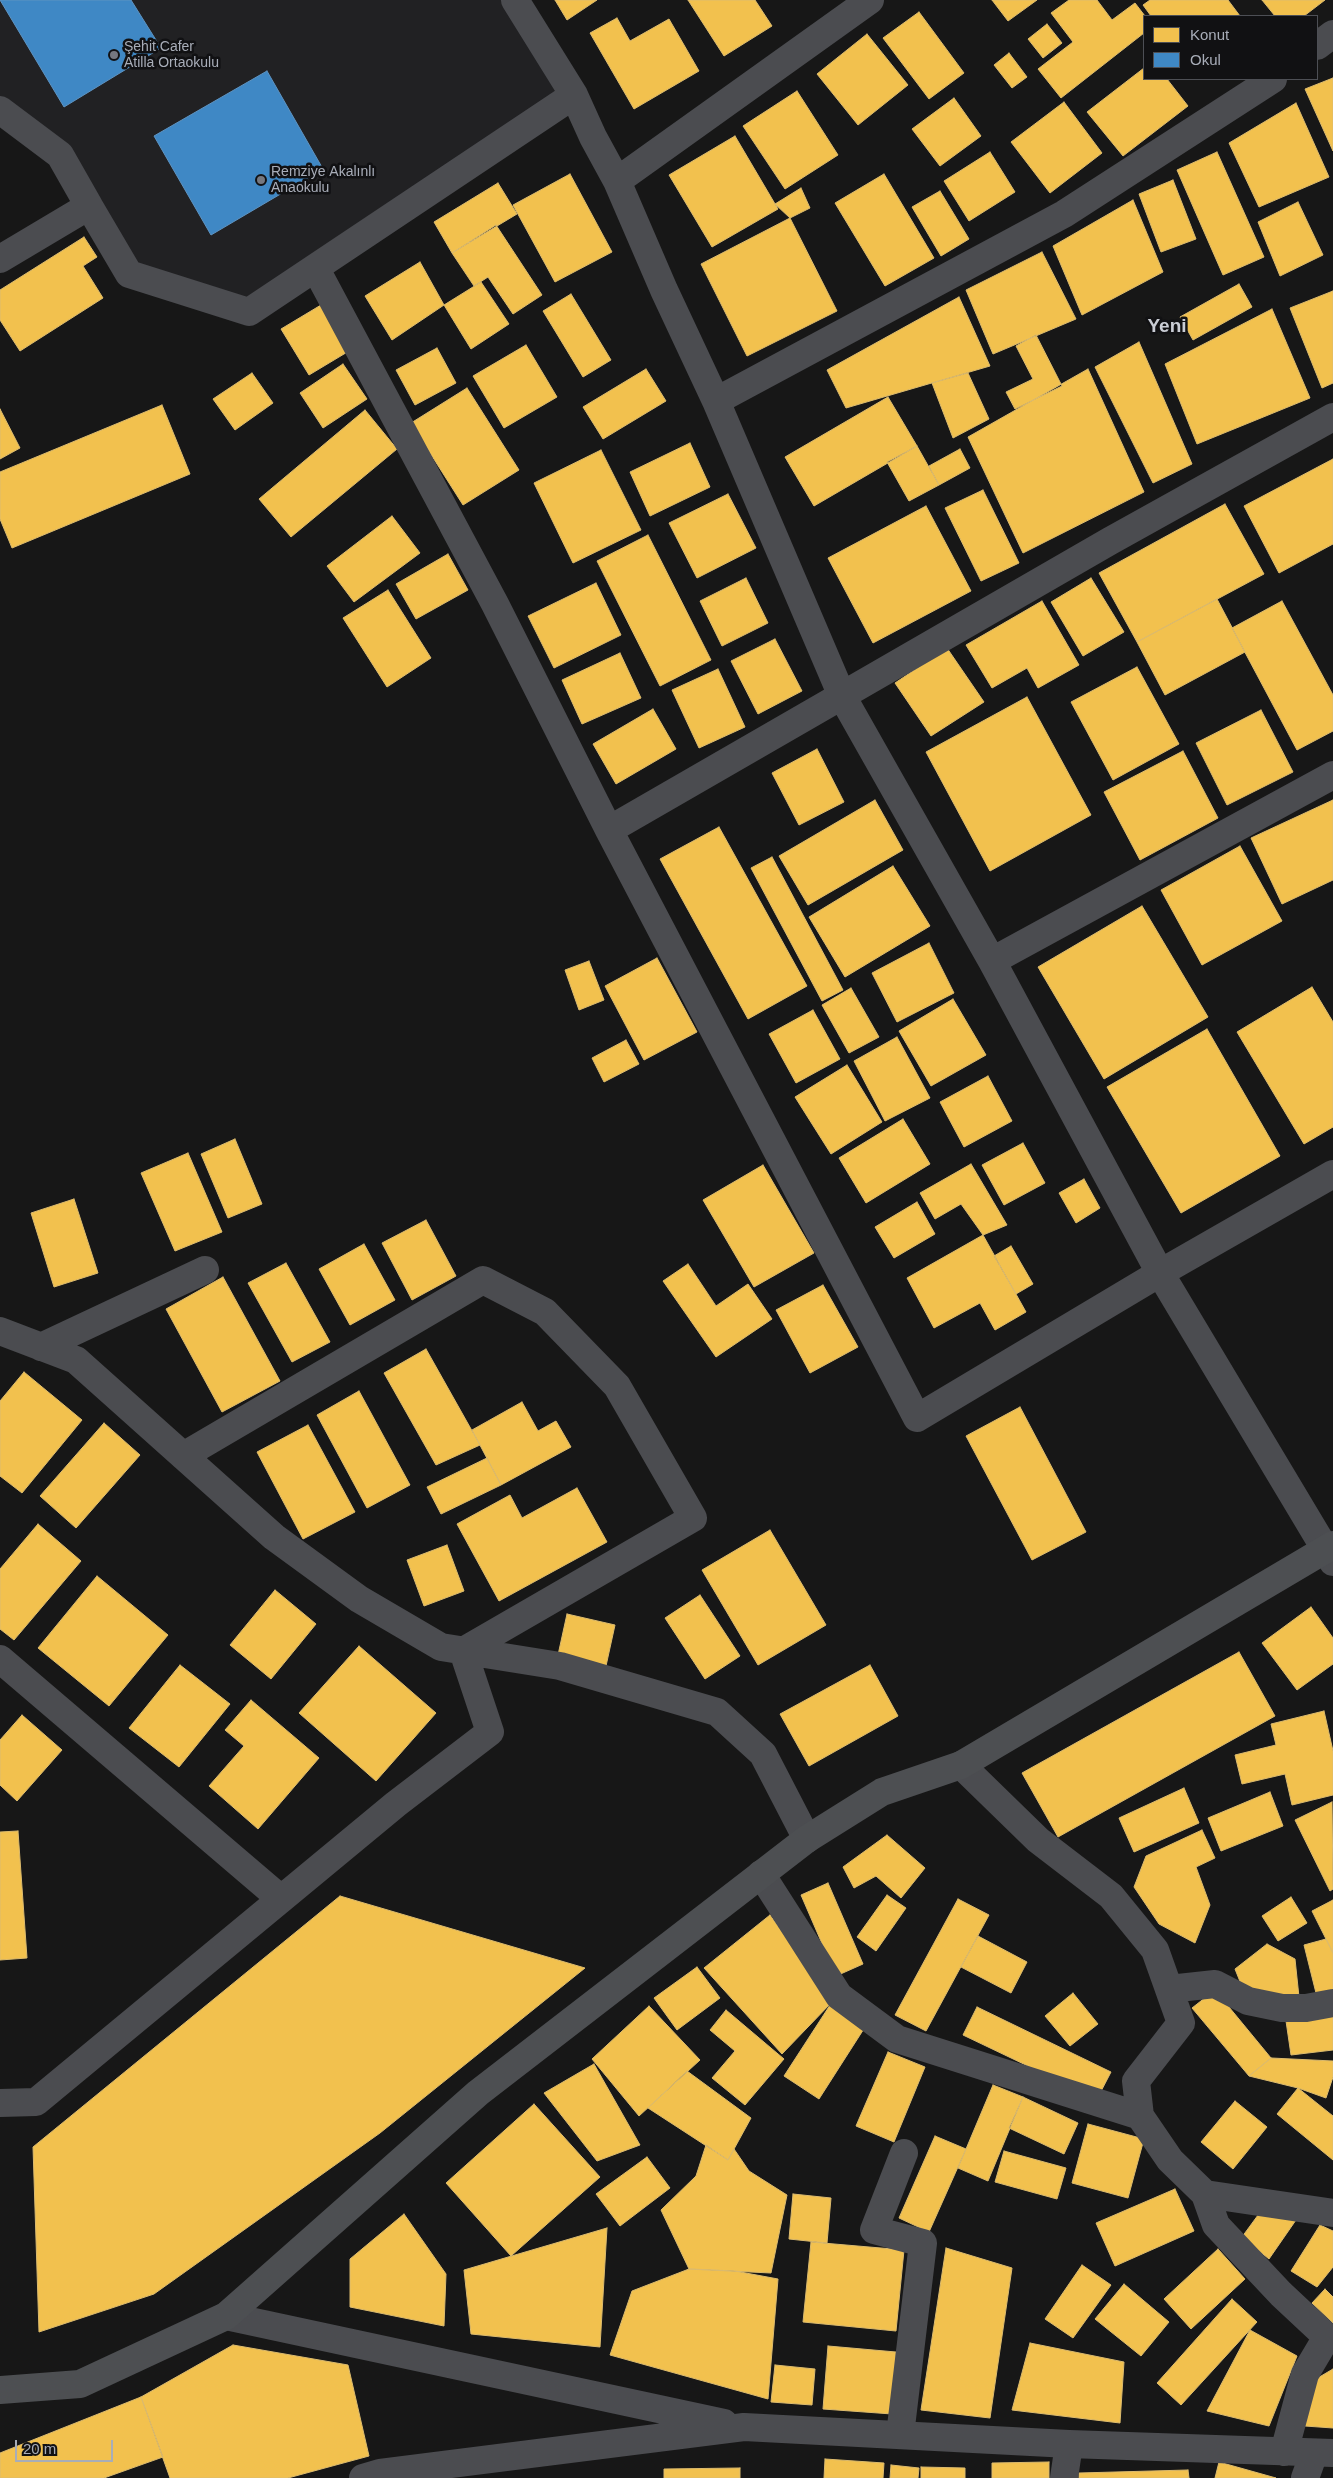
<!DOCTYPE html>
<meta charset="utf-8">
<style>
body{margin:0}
#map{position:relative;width:1333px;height:2478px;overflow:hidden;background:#171717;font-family:Arial,sans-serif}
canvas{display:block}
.legend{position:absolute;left:1143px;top:15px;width:175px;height:65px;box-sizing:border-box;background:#111113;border:1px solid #4d4f55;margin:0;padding:6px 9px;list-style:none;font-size:15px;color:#a8adb8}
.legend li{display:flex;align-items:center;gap:10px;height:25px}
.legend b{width:25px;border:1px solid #4d4f55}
.scale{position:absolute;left:15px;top:2440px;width:98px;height:22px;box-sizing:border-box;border:2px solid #a8adb8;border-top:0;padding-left:6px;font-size:15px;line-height:18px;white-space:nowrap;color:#a8adb8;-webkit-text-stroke:4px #111113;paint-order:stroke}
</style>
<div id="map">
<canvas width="1333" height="2478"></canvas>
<ul class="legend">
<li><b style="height:14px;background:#f2c14e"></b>Konut</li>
<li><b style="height:14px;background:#3f88c5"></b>Okul</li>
</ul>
<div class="scale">20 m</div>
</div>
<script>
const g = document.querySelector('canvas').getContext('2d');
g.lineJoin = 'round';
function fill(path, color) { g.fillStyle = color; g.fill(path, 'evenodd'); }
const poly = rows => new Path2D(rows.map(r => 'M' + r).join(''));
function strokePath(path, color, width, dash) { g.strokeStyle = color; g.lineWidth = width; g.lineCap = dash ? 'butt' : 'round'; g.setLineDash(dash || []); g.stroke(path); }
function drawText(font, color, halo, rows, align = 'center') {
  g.font = font + ' Arial,sans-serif'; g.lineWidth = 5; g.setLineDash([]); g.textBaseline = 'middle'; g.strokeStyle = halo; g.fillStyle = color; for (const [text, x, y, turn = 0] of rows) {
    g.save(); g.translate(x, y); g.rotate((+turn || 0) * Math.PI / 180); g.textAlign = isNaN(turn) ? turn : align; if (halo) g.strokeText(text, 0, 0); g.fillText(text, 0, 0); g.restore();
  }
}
fill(poly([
 [0,0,515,0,574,95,249,312,129,274,89,206,0,110]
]), '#212123');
const homes = poly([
 [555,0,597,0,567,20,555,0],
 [688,0,755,0,772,26,724,56,688,0],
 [992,0,1037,0,1008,21,992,0],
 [1069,0,1097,0,1112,20,1135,3,1145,16,1144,33,1061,98,1038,69,1073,42,1051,13,1069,0],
 [1150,0,1228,0,1240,16,1151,16,1143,5,1150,0],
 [1262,0,1325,0,1304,16,1275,16,1262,0],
 [919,12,964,73,929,99,883,38,919,12],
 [617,18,630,41,669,19,699,71,634,109,590,33,617,18],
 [1047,24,1062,43,1043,58,1028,39,1047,24],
 [867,34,908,85,858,125,817,74,867,34],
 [1009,53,1027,77,1012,88,994,65,1009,53],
 [1144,68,1144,79,1167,79,1188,106,1123,156,1087,112,1144,68],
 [1333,78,1333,151,1305,89,1333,78],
 [797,91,838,155,785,189,743,126,797,91],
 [954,98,981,136,940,166,912,129,954,98],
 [1064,102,1102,153,1050,193,1011,142,1064,102],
 [1296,103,1329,177,1259,207,1229,143,1296,103],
 [735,136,778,209,712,247,669,175,735,136],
 [990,152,1015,192,969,221,944,181,990,152],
 [1217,152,1264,257,1223,275,1177,170,1217,152],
 [570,174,612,252,555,282,513,205,570,174],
 [884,174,934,258,885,286,835,203,884,174],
 [1173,180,1196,239,1161,252,1139,194,1173,180],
 [498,183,517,214,452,253,434,222,498,183],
 [801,188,810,208,790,218,775,204,801,188],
 [940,191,969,239,941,256,912,207,940,191],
 [1133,200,1163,272,1082,315,1053,246,1133,200],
 [1298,202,1323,255,1280,276,1258,222,1298,202],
 [790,218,837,311,747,356,701,264,790,218],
 [496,225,542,295,513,314,488,277,474,286,452,253,496,225],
 [84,237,97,257,83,266,103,298,20,351,0,320,0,290,84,237],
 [1042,252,1076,319,993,354,966,290,1042,252],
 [420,262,444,305,392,340,365,296,420,262],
 [481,282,509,324,471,349,444,305,481,282],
 [1239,284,1252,307,1193,340,1180,317,1239,284],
 [1333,291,1333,383,1322,388,1290,308,1333,291],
 [571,294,611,360,583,377,543,311,571,294],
 [959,297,990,366,846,408,827,370,959,297],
 [321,305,349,351,309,375,281,329,321,305],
 [1272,309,1310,398,1197,444,1165,364,1272,309],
 [1036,335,1062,386,1015,409,1006,392,1033,379,1016,346,1036,335],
 [1139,342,1192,464,1153,483,1095,367,1139,342],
 [526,345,557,397,504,428,473,376,526,345],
 [437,348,456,383,415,405,396,370,437,348],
 [343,364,367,399,323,428,300,393,343,364],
 [646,369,666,401,603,439,583,407,646,369],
 [1088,369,1144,492,1023,553,968,437,1088,369],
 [252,373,273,403,235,430,213,399,252,373],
 [968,373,989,419,953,438,932,383,968,373],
 [467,388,519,470,463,505,411,423,467,388],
 [888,397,917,446,814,506,785,457,888,397],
 [162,405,190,474,12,548,0,519,0,472,162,405],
 [0,409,20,448,0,459,0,409],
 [365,410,397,449,291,537,259,499,365,410],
 [690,443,710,487,650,516,630,472,690,443],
 [917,446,939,485,909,501,887,462,917,446],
 [960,449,970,468,939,485,929,466,960,449],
 [601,450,641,530,573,563,534,483,601,450],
 [1333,459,1333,544,1279,573,1244,506,1333,459],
 [983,490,1019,563,981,581,945,508,983,490],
 [728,494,756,548,697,578,669,523,728,494],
 [1225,504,1264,574,1137,642,1099,573,1225,504],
 [926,506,971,591,873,643,828,558,926,506],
 [392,516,420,553,354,602,327,566,392,516],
 [648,535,711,660,660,686,597,561,648,535],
 [448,554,468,590,416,619,396,584,448,554],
 [746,578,768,623,722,646,700,601,746,578],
 [1091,578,1124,632,1083,656,1051,602,1091,578],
 [596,583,621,635,554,668,528,616,596,583],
 [388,590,431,658,387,687,343,618,388,590],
 [1217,599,1245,652,1165,695,1137,642,1217,599],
 [1042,601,1079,665,1038,688,1027,668,992,688,966,645,1042,601],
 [1282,601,1333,695,1333,731,1297,750,1232,628,1282,601],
 [775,639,802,691,758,714,731,661,775,639],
 [947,648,984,702,931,736,895,683,947,648],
 [620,653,641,698,582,724,562,680,620,653],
 [1137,667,1179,744,1113,780,1071,702,1137,667],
 [718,669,745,727,699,748,672,690,718,669],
 [1027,697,1091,815,990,871,926,752,1027,697],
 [653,709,676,749,616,784,593,744,653,709],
 [1261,710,1293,772,1227,805,1196,743,1261,710],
 [817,749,844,802,799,825,772,773,817,749],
 [1183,751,1218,818,1140,860,1104,792,1183,751],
 [875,800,903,850,808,905,779,856,875,800],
 [1333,800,1333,880,1282,904,1251,838,1333,800],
 [719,827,807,986,748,1019,660,859,719,827],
 [1240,846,1282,921,1202,965,1161,890,1240,846],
 [772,857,843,990,822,1001,751,868,772,857],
 [893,866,930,926,845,977,809,917,893,866],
 [1142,906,1208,1017,1104,1079,1038,967,1142,906],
 [929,943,954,993,897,1022,872,973,929,943],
 [657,958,697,1032,644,1060,605,986,657,958],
 [589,961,604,1000,579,1010,565,970,589,961],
 [1312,987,1333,1022,1333,1127,1304,1144,1237,1032,1312,987],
 [851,988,879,1037,849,1053,822,1005,851,988],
 [953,999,986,1055,931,1086,899,1031,953,999],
 [813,1010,840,1059,796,1083,769,1034,813,1010],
 [1207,1029,1280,1156,1181,1213,1107,1087,1207,1029],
 [897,1037,930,1098,885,1121,854,1061,897,1037],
 [626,1040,639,1064,604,1082,592,1058,626,1040],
 [847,1065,882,1122,831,1154,795,1097,847,1065],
 [988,1076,1012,1121,964,1147,940,1102,988,1076],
 [903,1119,930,1164,866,1203,839,1158,903,1119],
 [235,1139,262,1204,228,1218,201,1154,235,1139],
 [1023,1143,1045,1183,1004,1205,982,1165,1023,1143],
 [188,1153,222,1232,175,1251,141,1173,188,1153],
 [971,1164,1007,1225,983,1235,961,1204,935,1219,920,1193,971,1164],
 [763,1165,814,1253,754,1287,703,1200,763,1165],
 [1084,1179,1100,1208,1076,1223,1059,1193,1084,1179],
 [74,1199,98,1273,54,1287,31,1213,74,1199],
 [917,1202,935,1234,894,1258,875,1227,917,1202],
 [426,1220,456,1276,412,1300,382,1243,426,1220],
 [983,1235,1026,1312,995,1330,980,1303,934,1328,907,1278,983,1235],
 [364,1244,395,1300,350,1325,319,1269,364,1244],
 [1011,1246,1033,1284,1016,1294,994,1256,1011,1246],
 [286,1263,330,1342,292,1362,248,1283,286,1263],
 [688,1264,716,1306,748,1284,772,1319,716,1357,663,1281,688,1264],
 [223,1277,280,1381,222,1412,166,1309,223,1277],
 [823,1285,858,1347,810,1373,776,1310,823,1285],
 [426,1349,480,1445,436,1465,384,1373,426,1349],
 [24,1372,82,1420,22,1493,0,1476,0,1401,24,1372],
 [359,1391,410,1485,367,1508,317,1415,359,1391],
 [522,1402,538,1431,556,1421,571,1447,501,1485,472,1430,522,1402],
 [1020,1407,1086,1532,1032,1560,966,1436,1020,1407],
 [104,1423,140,1455,76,1528,40,1496,104,1423],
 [308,1425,355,1512,303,1539,257,1452,308,1425],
 [487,1458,501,1485,441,1514,427,1487,487,1458],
 [577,1488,607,1542,499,1601,457,1524,510,1495,522,1518,577,1488],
 [38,1524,81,1561,14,1640,0,1629,0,1569,38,1524],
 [770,1530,826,1625,758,1665,702,1570,770,1530],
 [447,1545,464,1591,424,1606,407,1560,447,1545],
 [97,1576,168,1635,109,1706,38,1648,97,1576],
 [275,1590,316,1624,271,1679,230,1645,275,1590],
 [700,1595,740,1656,705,1679,665,1618,700,1595],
 [1311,1607,1333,1638,1333,1664,1297,1690,1262,1643,1311,1607],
 [567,1614,615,1625,606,1666,558,1655,567,1614],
 [359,1646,436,1713,376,1781,299,1713,359,1646],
 [1239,1652,1275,1716,1058,1837,1022,1773,1239,1652],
 [180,1665,230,1704,179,1767,129,1728,180,1665],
 [870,1665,898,1716,809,1766,780,1714,870,1665],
 [251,1700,319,1758,258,1829,209,1786,244,1746,225,1730,251,1700],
 [1324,1711,1333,1751,1333,1795,1292,1805,1285,1774,1242,1784,1235,1755,1276,1745,1271,1724,1324,1711],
 [22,1715,62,1750,17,1801,0,1785,0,1740,22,1715],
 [1184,1788,1199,1823,1134,1852,1119,1818,1184,1788],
 [1270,1792,1283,1826,1221,1851,1208,1818,1270,1792],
 [1332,1802,1333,1889,1330,1891,1295,1820,1332,1802],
 [1202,1830,1215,1858,1196,1867,1210,1905,1195,1943,1159,1924,1134,1887,1146,1856,1202,1830],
 [18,1831,27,1958,0,1960,0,1832,18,1831],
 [887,1835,925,1868,901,1898,876,1876,854,1888,843,1867,887,1835],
 [828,1883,863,1964,836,1976,801,1895,828,1883],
 [887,1895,906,1908,876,1951,857,1937,887,1895],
 [340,1896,585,1968,380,2133,154,2294,39,2332,33,2147,340,1896],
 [1291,1897,1307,1923,1278,1941,1262,1916,1291,1897],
 [958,1899,989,1915,926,2031,895,2015,958,1899],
 [1333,1900,1333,1953,1312,1911,1333,1900],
 [770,1915,832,2002,782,2054,704,1968,770,1915],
 [978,1936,1027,1962,1011,1993,961,1967,978,1936],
 [1326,1939,1333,1953,1333,1990,1316,1993,1304,1945,1326,1939],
 [1267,1944,1295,1959,1299,1997,1245,1994,1235,1969,1267,1944],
 [697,1967,720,1998,677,2030,654,1998,697,1967],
 [1215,1990,1271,2058,1249,2076,1192,2008,1215,1990],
 [1073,1993,1098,2024,1070,2046,1045,2016,1073,1993],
 [832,2002,867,2024,819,2099,784,2076,832,2002],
 [649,2006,700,2060,639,2116,592,2059,649,2006],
 [977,2007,1111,2072,1097,2099,963,2035,977,2007],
 [726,2010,784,2059,745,2105,712,2078,735,2051,710,2030,726,2010],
 [1333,2015,1333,2050,1291,2055,1286,2021,1333,2015],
 [888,2052,925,2067,894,2142,856,2126,888,2052],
 [1271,2058,1333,2061,1333,2077,1326,2098,1298,2088,1249,2076,1271,2058],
 [594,2064,640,2145,597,2161,544,2093,594,2064],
 [687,2071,751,2118,728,2160,648,2108,687,2071],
 [993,2085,1023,2097,988,2181,958,2168,993,2085],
 [1298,2088,1333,2116,1333,2160,1277,2114,1298,2088],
 [1023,2097,1078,2123,1064,2154,1009,2128,1023,2097],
 [1235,2101,1267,2127,1233,2169,1201,2142,1235,2101],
 [534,2104,600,2177,511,2256,446,2183,534,2104],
 [1088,2124,1144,2139,1128,2198,1072,2183,1088,2124],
 [935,2136,966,2149,929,2232,899,2218,935,2136],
 [706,2145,728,2160,734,2149,749,2171,787,2195,771,2273,689,2269,661,2210,696,2176,706,2145],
 [1004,2151,1066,2168,1057,2199,995,2182,1004,2151],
 [647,2157,670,2188,620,2226,596,2194,647,2157],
 [1175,2189,1194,2231,1115,2266,1096,2223,1175,2189],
 [793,2194,831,2198,827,2243,789,2239,793,2194],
 [1261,2211,1296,2220,1269,2259,1242,2237,1261,2211],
 [404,2214,446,2274,444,2326,350,2307,350,2259,404,2214],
 [1320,2225,1333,2231,1333,2267,1317,2287,1291,2271,1320,2225],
 [607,2228,600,2347,471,2334,464,2270,607,2228],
 [811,2242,904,2250,896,2331,803,2322,811,2242],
 [946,2248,1012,2268,990,2418,921,2410,946,2248],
 [1218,2249,1245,2279,1191,2329,1164,2299,1218,2249],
 [1082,2265,1111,2285,1073,2338,1045,2319,1082,2265],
 [689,2269,735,2271,778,2279,768,2399,610,2355,632,2291,689,2269],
 [1124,2284,1169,2322,1141,2356,1095,2319,1124,2284],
 [1325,2289,1333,2297,1333,2323,1312,2303,1325,2289],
 [1232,2299,1257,2322,1181,2405,1157,2383,1232,2299],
 [1250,2330,1297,2356,1269,2426,1207,2411,1250,2330],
 [1030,2343,1124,2362,1120,2423,1012,2410,1030,2343],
 [233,2345,348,2365,369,2456,288,2478,170,2478,141,2397,233,2345],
 [828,2346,896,2352,892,2414,823,2409,828,2346],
 [775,2365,815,2369,812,2405,771,2402,775,2365],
 [1333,2369,1333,2428,1305,2426,1316,2379,1333,2369],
 [141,2397,163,2457,104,2478,0,2478,0,2453,141,2397],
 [825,2459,884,2463,883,2478,824,2478,825,2459],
 [1049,2462,1049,2478,992,2478,992,2463,1049,2462],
 [1219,2462,1276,2478,1215,2478,1219,2462],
 [891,2465,919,2468,918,2478,890,2478,891,2465],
 [921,2467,965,2468,965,2478,921,2478,921,2467],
 [740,2468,740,2478,664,2478,664,2469,740,2468],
 [1188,2470,1189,2478,1079,2478,1079,2473,1188,2470]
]);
fill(homes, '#f2c14e');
strokePath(homes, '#dcbb6e', 1);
const schools = poly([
 [0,0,131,0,161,48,64,107,0,0],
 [267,71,323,169,211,235,154,136,267,71]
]);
fill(schools, '#3f88c5');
strokePath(schools, '#5e93c1', 1);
strokePath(poly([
 [515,0,574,95,593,137,617,181,664,290,716,401,842,696,992,961,1160,1273,1333,1562],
 [1317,46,1333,34],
 [0,110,60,155,89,206],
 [617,181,870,0],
 [0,259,89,206,129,274,249,312,574,95],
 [316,269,495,604,609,830,917,1418,1160,1273,1333,1174],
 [716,401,1064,214,1273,79],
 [609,830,1110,541,1333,417],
 [992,961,1333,775],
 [0,1331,76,1360,274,1537,359,1599,441,1647,560,1666,717,1712,763,1754,807,1839],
 [41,1347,205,1270],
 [0,1659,281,1899],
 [961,1765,1038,1840,1111,1896,1155,1950,1181,2023,1136,2081,1140,2116,1170,2160,1205,2194,1216,2225,1281,2294,1327,2337,1305,2374,1284,2452],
 [761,1874,839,1996,897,2039,1140,2116],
 [1169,1989,1215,1984,1248,2001,1282,2008,1306,2008,1333,2003],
 [0,2103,36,2102,396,1804,490,1732,463,1651,693,1518,617,1386,545,1312,483,1280,183,1456],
 [1205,2194,1333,2213],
 [226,2316,724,2423],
 [900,2435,923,2243,874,2230,904,2153],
 [363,2478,380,2473,744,2427,1069,2444,1333,2453],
 [1064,2478,1069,2444],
 [1305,2478,1314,2453]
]), '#4b4c50', 28);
strokePath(poly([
 [0,2390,80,2384,226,2316,478,2093,807,1839,882,1792,961,1765,1333,1545]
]), '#4d4f52', 28);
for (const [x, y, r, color] of [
 [114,55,5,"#757880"],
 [261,180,5,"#757880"]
]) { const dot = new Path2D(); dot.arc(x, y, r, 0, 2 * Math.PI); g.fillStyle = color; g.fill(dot); strokePath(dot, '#111113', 2); }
drawText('14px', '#a8adb8', '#111113', [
 ["Şehit Cafer",124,47],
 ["Atilla Ortaokulu",124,63],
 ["Remziye Akalınlı",271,172],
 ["Anaokulu",271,188]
], 'left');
drawText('bold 19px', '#c9ccd4', '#111113', [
 ["Yeni",1167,327]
]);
</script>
